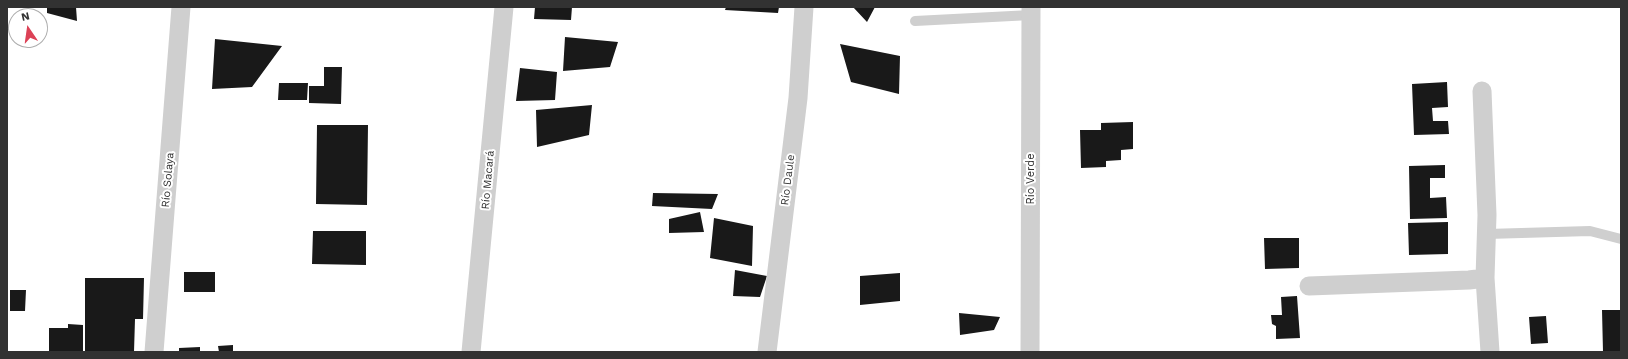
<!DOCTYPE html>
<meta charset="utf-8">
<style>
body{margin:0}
#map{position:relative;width:1628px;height:359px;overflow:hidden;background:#fff;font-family:"Work Sans",sans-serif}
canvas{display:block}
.frame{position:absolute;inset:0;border:8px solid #323232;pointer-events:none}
.north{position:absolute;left:8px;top:8px;width:40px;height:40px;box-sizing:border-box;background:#fff;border:1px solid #adadad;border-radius:50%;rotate:347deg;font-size:11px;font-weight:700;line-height:16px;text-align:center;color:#323232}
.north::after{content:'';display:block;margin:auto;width:14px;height:18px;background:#dc4156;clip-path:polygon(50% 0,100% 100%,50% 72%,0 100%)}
</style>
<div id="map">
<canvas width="1628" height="359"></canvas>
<div class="frame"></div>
<div class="north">N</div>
</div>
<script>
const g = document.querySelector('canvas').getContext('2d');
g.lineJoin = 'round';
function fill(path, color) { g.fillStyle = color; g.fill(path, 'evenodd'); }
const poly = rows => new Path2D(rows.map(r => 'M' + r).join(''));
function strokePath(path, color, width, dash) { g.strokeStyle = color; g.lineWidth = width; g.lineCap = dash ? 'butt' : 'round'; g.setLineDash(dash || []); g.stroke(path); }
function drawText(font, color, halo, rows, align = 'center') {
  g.font = font + ' "Work Sans",sans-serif'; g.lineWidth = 4; g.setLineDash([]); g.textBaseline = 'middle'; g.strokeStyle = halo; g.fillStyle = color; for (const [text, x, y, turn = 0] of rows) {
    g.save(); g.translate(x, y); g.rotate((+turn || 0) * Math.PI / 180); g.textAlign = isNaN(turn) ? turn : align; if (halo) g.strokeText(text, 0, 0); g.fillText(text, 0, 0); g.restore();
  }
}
fill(poly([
 [47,7,76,7,77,21,47,13],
 [535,7,572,7,571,20,534,19],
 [726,7,779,7,778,13,725,10],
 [853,7,875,7,867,22],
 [565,37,618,42,610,67,563,71],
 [215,39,282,46,252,87,212,89],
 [840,44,900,56,899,94,851,82],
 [324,67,342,67,341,104,309,103,309,86,324,86],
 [520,68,557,72,555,100,516,101],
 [1447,82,1448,107,1432,108,1433,121,1448,121,1449,134,1414,135,1412,84],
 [279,83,308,83,307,100,278,100],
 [592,105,589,135,537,147,536,110],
 [1133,122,1133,149,1121,150,1121,160,1106,161,1106,167,1081,168,1080,130,1101,130,1101,123],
 [317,125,368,125,367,205,316,204],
 [1445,165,1445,178,1430,178,1430,198,1446,197,1447,218,1410,219,1409,166],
 [653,193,718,194,712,209,652,206],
 [700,212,704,232,669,233,669,219],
 [714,218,753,226,752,266,710,258],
 [1448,222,1448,254,1409,255,1408,223],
 [313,231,366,231,366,265,312,264],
 [1264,238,1299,238,1299,268,1265,269],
 [735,270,767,276,760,297,733,296],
 [184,272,215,272,215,292,184,292],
 [900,273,900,301,860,305,860,276],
 [85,278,144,278,143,319,135,319,134,352,85,352],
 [10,290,26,290,25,311,10,311],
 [1297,296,1300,338,1276,339,1276,326,1272,324,1271,315,1282,315,1281,297],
 [1602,310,1621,310,1621,352,1603,352],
 [959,313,1000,317,994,330,960,335],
 [1546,316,1548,343,1531,344,1529,317],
 [68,324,83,325,83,352,49,352,49,328,68,328],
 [233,345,233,352,219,352,218,346],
 [200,347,200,352,179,352,179,348]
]), '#191919');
strokePath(poly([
 [915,21,1031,15],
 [1487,234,1590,231,1621,239]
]), '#cfcfcf', 10);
strokePath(poly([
 [1482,91,1487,215,1485,278,1490,352],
 [1309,286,1469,280,1485,278],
 [154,352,181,7],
 [471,352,504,7],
 [767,352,798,98,804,7],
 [1030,352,1031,7]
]), '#cfcfcf', 19);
drawText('11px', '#323232', '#fff', [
 ["Río Verde",1031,179,-90],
 ["Río Solaya",168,180,-85],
 ["Río Macará",488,180,-85],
 ["Río Daule",788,180,-83]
]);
</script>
